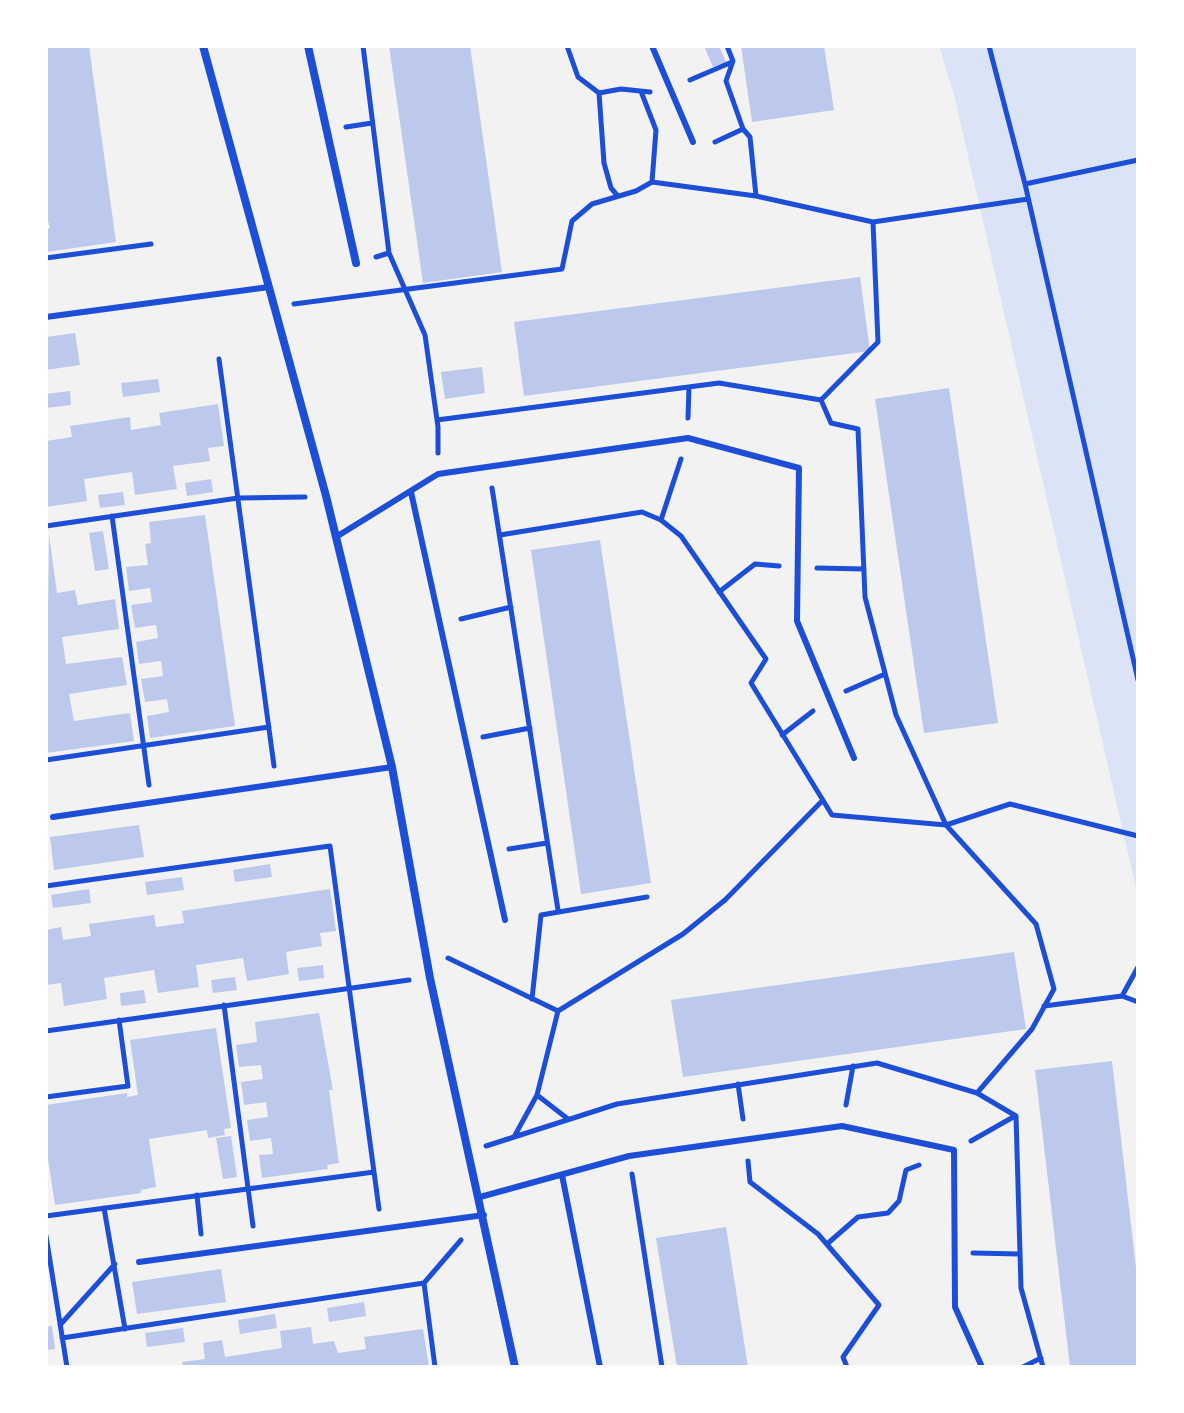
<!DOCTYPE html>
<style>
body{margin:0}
#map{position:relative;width:1184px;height:1413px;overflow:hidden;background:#f2f2f2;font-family:"Fira Sans Condensed",sans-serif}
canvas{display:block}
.frame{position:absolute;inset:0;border:48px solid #fff;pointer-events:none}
</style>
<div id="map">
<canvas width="1184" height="1413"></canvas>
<div class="frame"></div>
</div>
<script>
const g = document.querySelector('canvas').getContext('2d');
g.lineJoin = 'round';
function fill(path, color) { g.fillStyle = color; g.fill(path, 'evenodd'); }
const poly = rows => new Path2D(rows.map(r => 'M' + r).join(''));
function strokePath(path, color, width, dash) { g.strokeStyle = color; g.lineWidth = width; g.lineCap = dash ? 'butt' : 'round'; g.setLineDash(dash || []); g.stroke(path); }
fill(poly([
 [939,46,1138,46,1138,897,954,95]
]), '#dbe4f7');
fill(poly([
 [46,46,89,46,116,242,46,252,46,229,50,228,46,215],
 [389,46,470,46,502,272,423,283],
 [704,46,719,46,726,62,713,67],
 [741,46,824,46,834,110,752,122],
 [860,277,870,351,524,396,514,322],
 [75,333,80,365,46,370,46,337],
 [482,367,485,393,445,399,441,372],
 [158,379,160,392,123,397,121,383],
 [949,388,998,723,924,733,875,399],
 [70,391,71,405,46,408,46,394],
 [218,404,224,446,208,448,210,461,173,466,177,489,135,495,132,472,84,479,87,501,46,507,46,441,72,437,70,426,130,417,131,430,161,425,159,413],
 [211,479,213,492,187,496,185,483],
 [123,492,125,505,100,508,98,495],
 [205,515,235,726,150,738,147,716,169,712,167,699,145,702,141,679,163,676,161,661,139,664,136,642,158,638,156,625,135,628,131,605,152,602,150,588,129,591,126,567,148,565,145,544,151,543,149,522],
 [103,531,109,569,95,571,89,533],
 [49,535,57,593,75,590,78,605,115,599,119,629,62,637,66,664,122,657,127,685,69,694,74,721,130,713,134,741,46,753],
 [600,540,651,883,581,894,531,550],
 [139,825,144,857,54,870,50,837],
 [270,864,272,877,235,882,233,870],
 [182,877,184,890,147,895,145,882],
 [89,889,91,903,53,908,51,895],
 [330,889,336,931,320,933,322,946,286,952,289,974,247,981,243,958,196,965,199,987,158,993,154,970,104,978,107,999,64,1006,61,983,46,985,46,930,61,927,63,940,91,936,89,924,154,915,156,927,184,923,182,911],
 [1014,952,1026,1029,683,1077,671,1000],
 [323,965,324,978,299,981,297,968],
 [235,977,237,990,213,993,211,980],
 [144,990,146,1003,121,1006,120,993],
 [319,1013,333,1090,329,1090,339,1163,327,1165,328,1169,262,1178,259,1155,273,1154,271,1138,250,1141,247,1120,268,1117,266,1102,244,1105,241,1082,263,1079,261,1065,239,1067,236,1045,257,1042,255,1022],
 [216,1028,231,1128,224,1129,225,1135,208,1138,207,1130,149,1139,156,1187,141,1190,141,1193,55,1205,46,1146,46,1105,127,1093,127,1097,138,1095,130,1040],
 [1112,1061,1138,1285,1138,1367,1070,1367,1035,1070],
 [231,1136,237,1177,223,1179,216,1138],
 [726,1227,748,1367,677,1367,656,1238],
 [221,1269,226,1302,137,1314,132,1282],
 [364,1302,366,1316,329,1322,327,1308],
 [275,1314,277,1328,240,1334,238,1320],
 [52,1326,55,1349,46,1350,46,1327],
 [311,1327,313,1344,334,1341,338,1353,366,1349,364,1337,423,1329,429,1367,183,1367,182,1362,205,1359,203,1343,222,1340,225,1357,282,1348,280,1331],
 [183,1328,185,1342,147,1347,145,1333]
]), '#bdc9ec');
strokePath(poly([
 [363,46,389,253],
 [567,46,578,77,599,93,604,163,611,188,617,195],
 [727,46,733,61,726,81,743,129,750,137,756,196],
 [989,46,1025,184,1138,680],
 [690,80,732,62],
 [599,93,621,89,650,92],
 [642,94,656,130,652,182],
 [346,127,372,123],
 [715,142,743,129],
 [1025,184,1138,160],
 [376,257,389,253,425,335,438,427,438,453],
 [46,258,151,244],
 [294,304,562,269,572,221,592,204,636,191,652,182,756,196,873,222,1028,199],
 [219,359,274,766],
 [688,418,689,387],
 [437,420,719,383,821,400,878,342,873,222],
 [492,488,558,910],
 [112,516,149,785],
 [661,520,681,459],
 [46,526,238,498,305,497],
 [500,535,642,512,661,520,681,536,766,659,751,683,832,815,946,825,1010,804,1138,836],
 [817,568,864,569],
 [719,592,755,564,779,566],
 [461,619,511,607],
 [846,691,885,674],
 [782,735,813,711],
 [483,737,530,728],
 [46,760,269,727],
 [509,849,547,843],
 [46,886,330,846,379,1209],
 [448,958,558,1011,683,934,725,900,823,800],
 [1138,967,1122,996,1138,1002],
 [532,999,541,915,647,897],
 [224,1005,253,1226],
 [1044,1006,1122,996],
 [46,1031,409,980],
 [738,1084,743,1119],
 [977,1093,1016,1116,1021,1288,1043,1367],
 [537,1095,568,1119],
 [46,1097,128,1086,119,1020],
 [846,1105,853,1066],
 [514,1137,537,1095,558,1011],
 [971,1141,1015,1116],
 [486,1146,617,1104,877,1063,977,1093,1032,1029,1054,989,1036,924,946,825,896,715,865,597,858,429,831,423,821,400],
 [748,1161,750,1182,818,1234,879,1305,843,1357,847,1367],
 [632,1174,662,1367],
 [197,1195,201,1234],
 [104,1208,125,1329],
 [46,1216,374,1172],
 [46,1236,67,1367],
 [827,1244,858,1217,888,1213,899,1201,906,1170,919,1165],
 [973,1253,1020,1254],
 [424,1283,435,1367],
 [60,1325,115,1264],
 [62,1338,424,1283,461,1240],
 [1023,1367,1041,1358]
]), '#1d4ed8', 5);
strokePath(poly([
 [652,46,693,142],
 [46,317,269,287],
 [411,492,505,920],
 [336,537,438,474,688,438,799,468,797,621,854,758],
 [53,817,392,767],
 [562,1175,600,1367],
 [480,1197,629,1156,842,1126,954,1150,955,1307,982,1367],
 [139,1262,484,1215]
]), '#1d4ed8', 6);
strokePath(poly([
 [203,46,326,496,392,767,430,978,515,1367],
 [308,46,356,263]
]), '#1d4ed8', 8);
</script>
